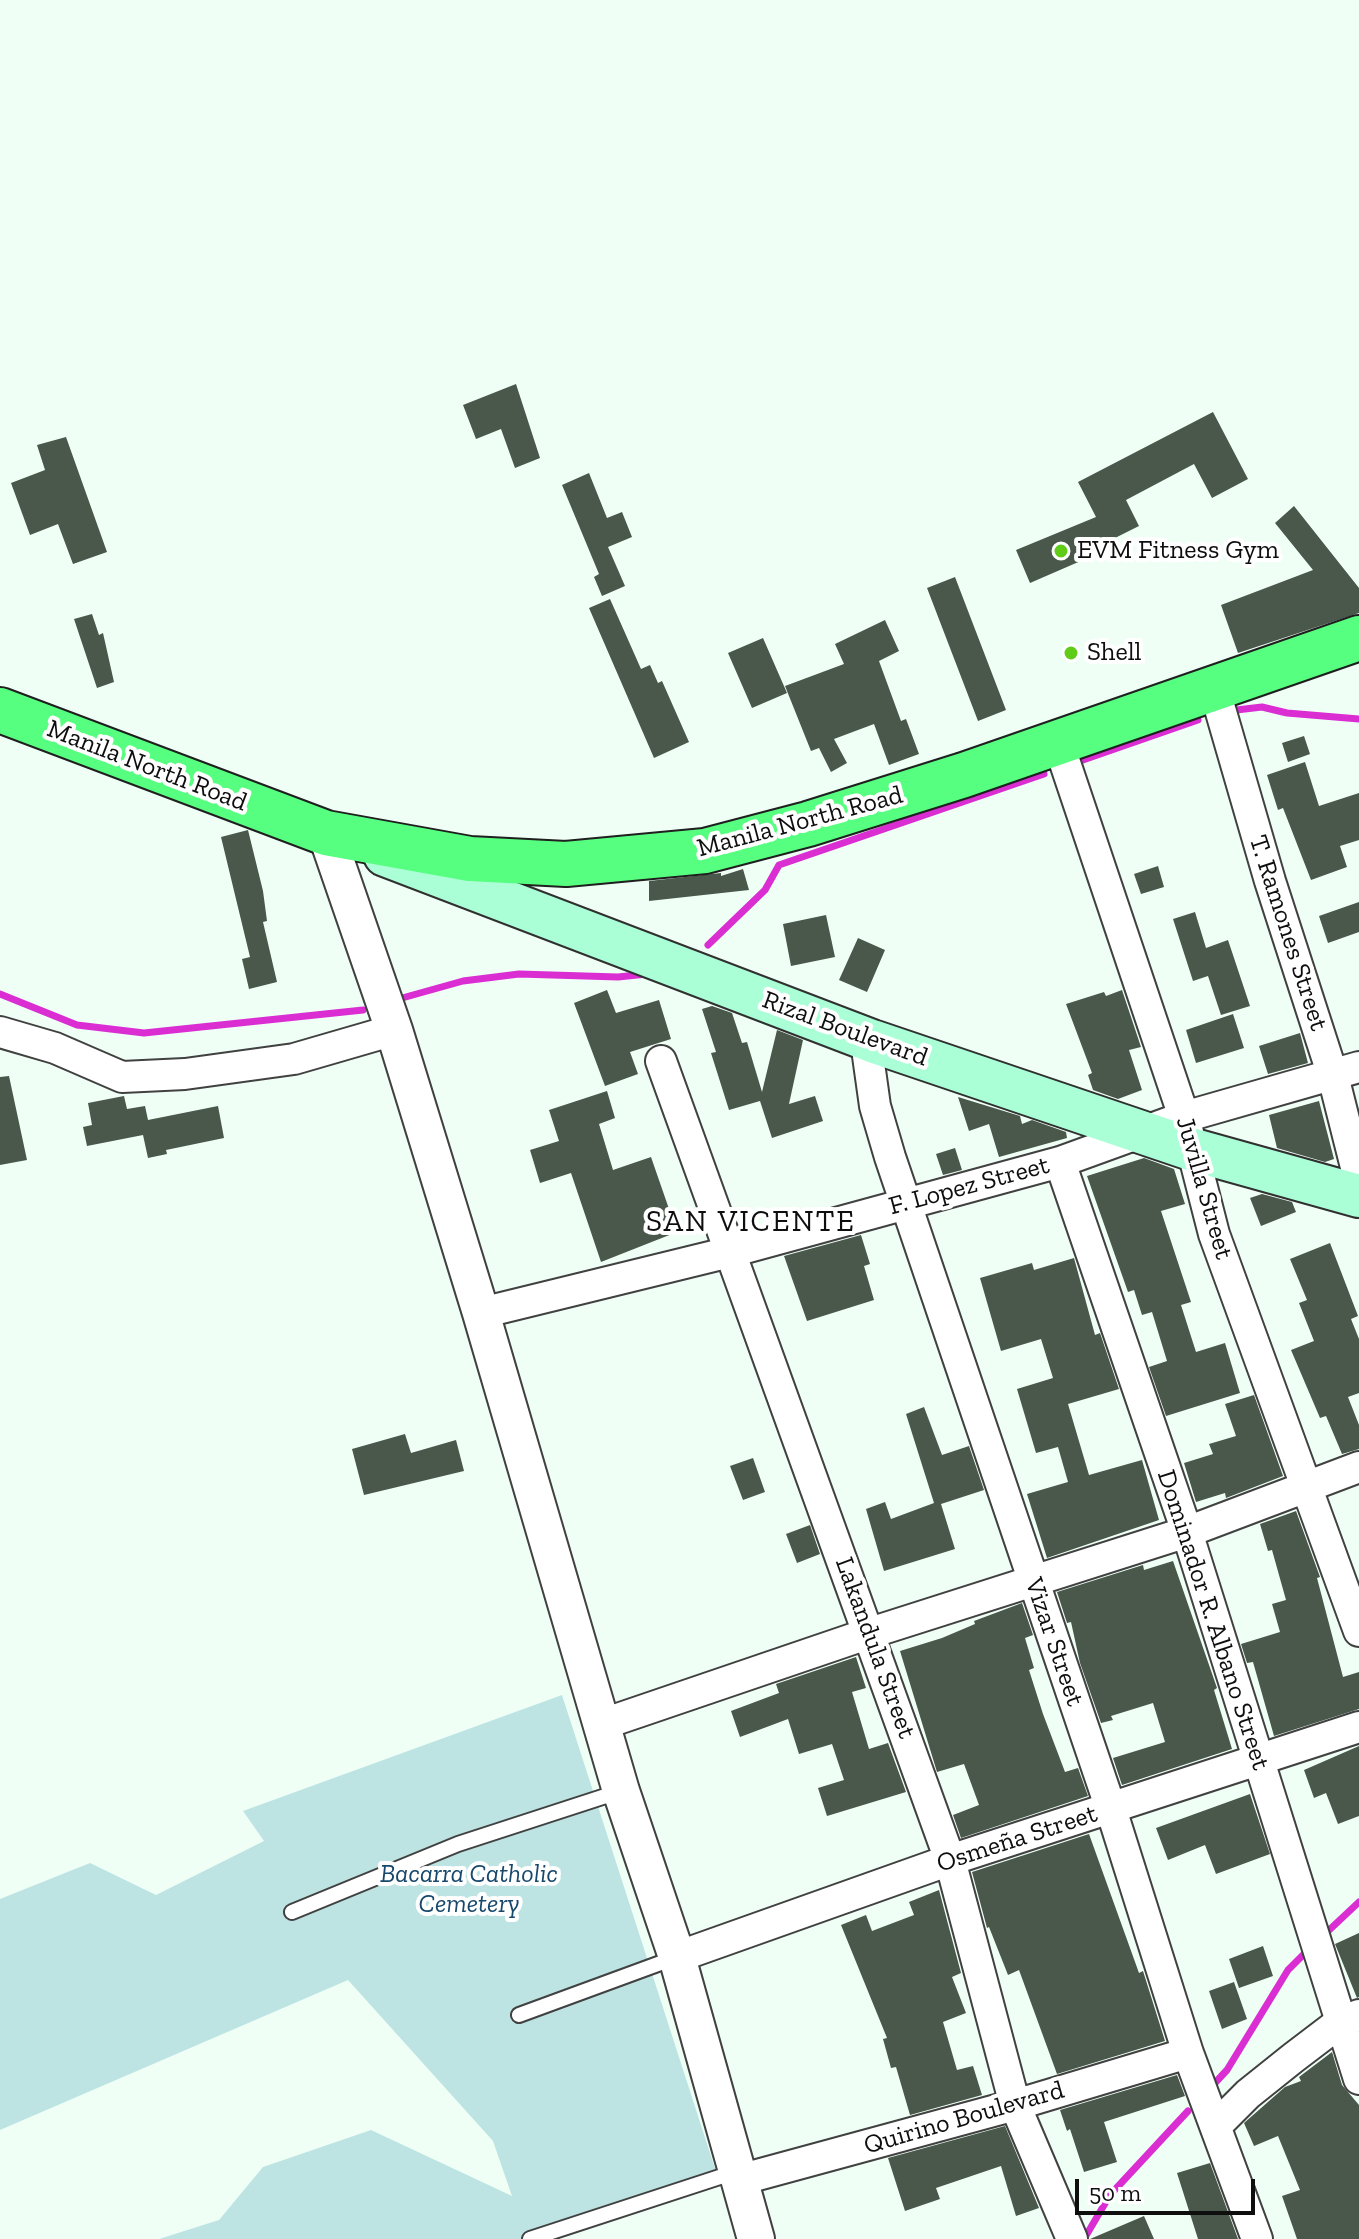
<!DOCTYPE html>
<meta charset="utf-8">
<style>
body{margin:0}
#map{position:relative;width:1359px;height:2239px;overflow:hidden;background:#effff6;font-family:"Zilla Slab",serif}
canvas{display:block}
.scale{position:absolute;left:1075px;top:2179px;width:180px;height:36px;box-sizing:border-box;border:4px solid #0e0e0e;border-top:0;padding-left:10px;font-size:24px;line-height:28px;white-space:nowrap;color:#0e0e0e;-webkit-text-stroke:6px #fff;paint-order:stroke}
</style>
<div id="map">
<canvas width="1359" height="2239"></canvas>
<div class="scale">50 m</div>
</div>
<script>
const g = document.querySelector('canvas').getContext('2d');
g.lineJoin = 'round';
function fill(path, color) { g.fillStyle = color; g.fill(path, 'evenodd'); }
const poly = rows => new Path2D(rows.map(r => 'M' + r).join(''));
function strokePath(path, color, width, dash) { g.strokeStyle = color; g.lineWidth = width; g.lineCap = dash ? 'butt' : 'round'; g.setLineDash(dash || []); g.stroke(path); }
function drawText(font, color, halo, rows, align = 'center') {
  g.font = font + ' "Zilla Slab",serif'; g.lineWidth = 8; g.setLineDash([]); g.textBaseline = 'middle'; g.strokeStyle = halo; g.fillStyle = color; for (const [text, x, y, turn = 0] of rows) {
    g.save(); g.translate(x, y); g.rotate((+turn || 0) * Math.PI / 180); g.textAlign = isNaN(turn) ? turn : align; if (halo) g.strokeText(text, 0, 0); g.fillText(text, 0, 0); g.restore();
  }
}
fill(poly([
 [562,1695,720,2184,547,2239,159,2239,219,2220,263,2167,371,2130,512,2196,493,2141,348,1980,0,2130,0,1899,90,1863,156,1895,264,1841,243,1811]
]), '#bde4e3');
strokePath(poly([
 [1228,711,1262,707,1287,713,1359,719],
 [1083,760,1198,720],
 [708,945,765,890,779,865,1044,774],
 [0,994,77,1025,144,1033,363,1010],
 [395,1000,463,981,519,974,618,977,647,974],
 [1326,1933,1359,1902],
 [1214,2084,1227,2070,1288,1970,1305,1953],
 [1084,2239,1110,2195,1188,2111]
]), '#da2ed3', 7);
fill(poly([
 [516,384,540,458,515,468,501,429,476,439,463,405],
 [1213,412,1248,479,1212,498,1194,464,1126,500,1139,526,1103,544,1106,550,1030,583,1016,550,1096,517,1078,482],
 [66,437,107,552,73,564,58,524,30,535,11,483,45,470,37,445],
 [589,473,607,518,622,512,632,537,608,547,625,586,602,596,594,577,599,574,562,485],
 [1294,506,1359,588,1359,613,1238,653,1221,605,1313,570,1275,523],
 [955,577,1006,710,978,721,927,588],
 [610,599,641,669,650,665,658,683,662,681,689,742,654,758,589,608],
 [92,614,99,635,103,633,114,682,97,688,74,619],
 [885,620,899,651,879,661,901,721,906,719,919,754,889,765,874,724,834,739,847,763,831,772,819,748,811,751,785,686,844,664,835,644],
 [763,638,787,693,752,708,728,653],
 [1304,736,1310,754,1288,762,1282,743],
 [1305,762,1319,806,1359,793,1359,840,1340,846,1347,867,1311,880,1283,808,1278,810,1267,775],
 [248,830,263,891,267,921,263,922,277,982,249,989,242,959,250,957,221,837],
 [1158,866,1164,887,1141,894,1134,874],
 [743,869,749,890,649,901,649,881,721,873,721,876],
 [1359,902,1359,932,1328,943,1319,916],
 [1195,912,1206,948,1228,940,1250,1006,1221,1015,1208,976,1193,981,1173,919],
 [826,915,835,957,791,966,783,924],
 [858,938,885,950,867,992,839,980],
 [607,990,616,1013,659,1000,671,1039,630,1052,638,1074,605,1086,574,1003],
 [1122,990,1141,1047,1129,1050,1142,1090,1118,1099,1093,1090,1088,1075,1092,1073,1066,1004,1104,992,1106,996],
 [712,1006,732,1013,742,1043,747,1042,762,1092,777,1030,803,1040,789,1104,815,1096,823,1121,772,1138,760,1101,729,1110,711,1053,716,1052,702,1009],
 [1233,1014,1244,1048,1196,1063,1186,1030],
 [1300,1033,1308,1063,1268,1074,1259,1046],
 [9,1076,27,1160,0,1165,0,1077],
 [607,1091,615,1118,599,1124,613,1170,651,1157,677,1232,601,1262,571,1173,540,1183,530,1150,559,1141,549,1110],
 [124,1096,127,1109,145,1106,148,1120,218,1106,224,1138,166,1150,167,1154,148,1158,143,1135,87,1146,83,1127,92,1125,88,1103],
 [958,1097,1020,1116,1022,1124,1032,1120,1066,1132,1067,1138,999,1157,989,1124,969,1131],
 [1319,1101,1334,1159,1325,1162,1277,1148,1269,1115],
 [955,1148,962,1170,943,1175,936,1154],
 [1144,1158,1174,1169,1185,1204,1161,1211,1191,1302,1181,1305,1196,1352,1225,1343,1240,1393,1166,1416,1149,1367,1167,1361,1152,1312,1142,1315,1134,1290,1128,1292,1087,1176],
 [1262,1194,1292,1202,1296,1212,1261,1226,1250,1198],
 [861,1235,870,1264,864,1266,874,1300,807,1321,784,1256],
 [1330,1243,1358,1316,1351,1319,1359,1339,1359,1393,1348,1397,1359,1425,1359,1449,1342,1454,1326,1416,1320,1418,1291,1350,1314,1341,1299,1303,1307,1300,1290,1259],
 [1074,1258,1095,1335,1100,1333,1119,1389,1068,1404,1089,1475,1142,1460,1159,1520,1047,1558,1027,1494,1068,1482,1058,1447,1036,1453,1017,1389,1053,1378,1041,1339,1001,1351,980,1278,1032,1263,1034,1270],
 [1254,1395,1283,1476,1226,1498,1225,1493,1196,1502,1184,1463,1213,1454,1209,1444,1236,1436,1225,1404],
 [924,1407,942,1455,969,1446,984,1490,941,1504,955,1549,884,1571,866,1509,885,1502,891,1519,934,1503,906,1414],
 [405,1434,411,1453,456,1440,464,1471,364,1495,352,1449],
 [753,1458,765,1492,743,1500,730,1466],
 [1296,1511,1320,1577,1317,1578,1343,1677,1359,1672,1359,1709,1274,1736,1253,1662,1247,1663,1241,1644,1280,1632,1272,1604,1286,1600,1272,1550,1268,1551,1260,1524],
 [810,1525,820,1554,797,1563,786,1534],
 [1173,1561,1217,1688,1214,1690,1232,1749,1122,1785,1113,1758,1165,1742,1153,1703,1111,1716,1113,1720,1101,1723,1080,1663,1071,1622,1067,1623,1057,1592,1143,1565,1144,1570],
 [1022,1603,1033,1635,1025,1638,1034,1668,1029,1670,1043,1714,1065,1772,1078,1768,1088,1796,961,1838,953,1815,979,1805,964,1764,937,1772,900,1651,942,1638,975,1624,974,1621],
 [856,1657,866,1688,852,1692,869,1749,888,1743,906,1792,827,1816,818,1788,844,1780,832,1744,799,1754,788,1719,740,1737,731,1711,779,1693,776,1684],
 [1359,1746,1359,1816,1338,1824,1326,1793,1314,1798,1304,1770],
 [1250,1794,1270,1854,1216,1874,1205,1845,1168,1860,1156,1828],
 [1089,1834,1139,1973,1143,1971,1165,2041,1057,2074,1019,1970,1008,1975,989,1927,987,1928,972,1872],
 [939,1890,961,1973,952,1977,966,2013,943,2022,957,2070,973,2066,982,2095,910,2115,896,2067,891,2068,883,2039,887,2038,841,1925,866,1915,872,1931,914,1915,909,1902],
 [1359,1933,1359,1997,1357,1998,1335,1944],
 [1263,1946,1273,1976,1239,1988,1229,1959],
 [1234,1982,1247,2019,1222,2029,1209,1991],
 [1332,2052,1342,2085,1359,2105,1359,2239,1297,2239,1282,2196,1300,2190,1278,2136,1254,2146,1244,2123,1285,2087,1301,2081,1299,2077],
 [1177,2075,1185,2096,1104,2122,1117,2162,1084,2172,1070,2129,1067,2131,1060,2110],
 [1005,2126,1039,2208,1016,2216,1001,2166,936,2188,940,2199,905,2211,888,2158],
 [1210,2163,1238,2239,1198,2239,1177,2173],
 [1144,2216,1154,2239,1090,2239]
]), '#49584a');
const service = poly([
 [292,1912,458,1844,621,1791],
 [519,2015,677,1957],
 [530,2239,735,2172]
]);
const minor = poly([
 [1214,688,1270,881,1333,1076,1359,1179],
 [1058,742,1184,1117,1214,1234,1359,1631],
 [0,1032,55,1048,122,1077,185,1074,294,1059,394,1030],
 [872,1041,868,1056,875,1106,890,1157,1111,1809,1188,2053,1257,2239],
 [661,1061,950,1860,1015,2105,1072,2239],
 [1060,1162,1187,1532,1359,2079],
 [481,1313,730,1252,1060,1162,1184,1117,1359,1067],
 [603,1724,870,1633,1187,1532,1359,1467],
 [677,1957,950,1860,1359,1727],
 [1216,2126,1248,2094,1293,2058,1339,2023,1359,2015],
 [739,2180,1015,2105,1188,2053]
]);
const tertiary = poly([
 [326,833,394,1030,481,1313,621,1791,677,1957,756,2239]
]);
const secondary = poly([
 [385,855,872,1041,1194,1150,1359,1196]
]);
const trunk = poly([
 [0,710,326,833,470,859,566,864,705,851,808,824,964,775,1359,638]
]);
strokePath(service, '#414141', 18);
strokePath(minor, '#414141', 34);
strokePath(tertiary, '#414141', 40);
strokePath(secondary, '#303030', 46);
strokePath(trunk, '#1f1f1f', 48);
strokePath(service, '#fff', 14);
strokePath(minor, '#fff', 30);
strokePath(tertiary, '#fff', 36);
strokePath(secondary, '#aaffd7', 42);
strokePath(trunk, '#56ff7f', 44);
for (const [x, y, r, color] of [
 [1061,551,8,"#61cc18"],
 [1071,653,8,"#61cc18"]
]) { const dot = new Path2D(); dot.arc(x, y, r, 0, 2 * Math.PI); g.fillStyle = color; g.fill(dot); strokePath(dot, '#fff', 3); }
drawText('26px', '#0e0e0e', '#fff', [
 ["EVM Fitness Gym",1077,551],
 ["Shell",1087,653]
], 'left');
drawText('26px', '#0e0e0e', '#fff', [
 ["Manila North Road",147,766,21],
 ["Manila North Road",800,822,-15],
 ["T. Ramones Street",1288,933,72],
 ["Rizal Boulevard",845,1029,20],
 ["F. Lopez Street",969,1186,-15],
 ["Juvilla Street",1204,1188,74],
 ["Dominador R. Albano Street",1213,1620,72],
 ["Vizar Street",1054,1642,71],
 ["Lakandula Street",875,1648,70],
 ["Osmeña Street",1017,1839,-18],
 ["Quirino Boulevard",964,2118,-16]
]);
drawText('italic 26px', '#18486c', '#fff', [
 ["Bacarra Catholic",469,1875],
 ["Cemetery",469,1905]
]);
g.letterSpacing = '2px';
drawText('30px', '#0e0e0e', '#fff', [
 ["SAN VICENTE",751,1222]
]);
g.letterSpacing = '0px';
</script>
